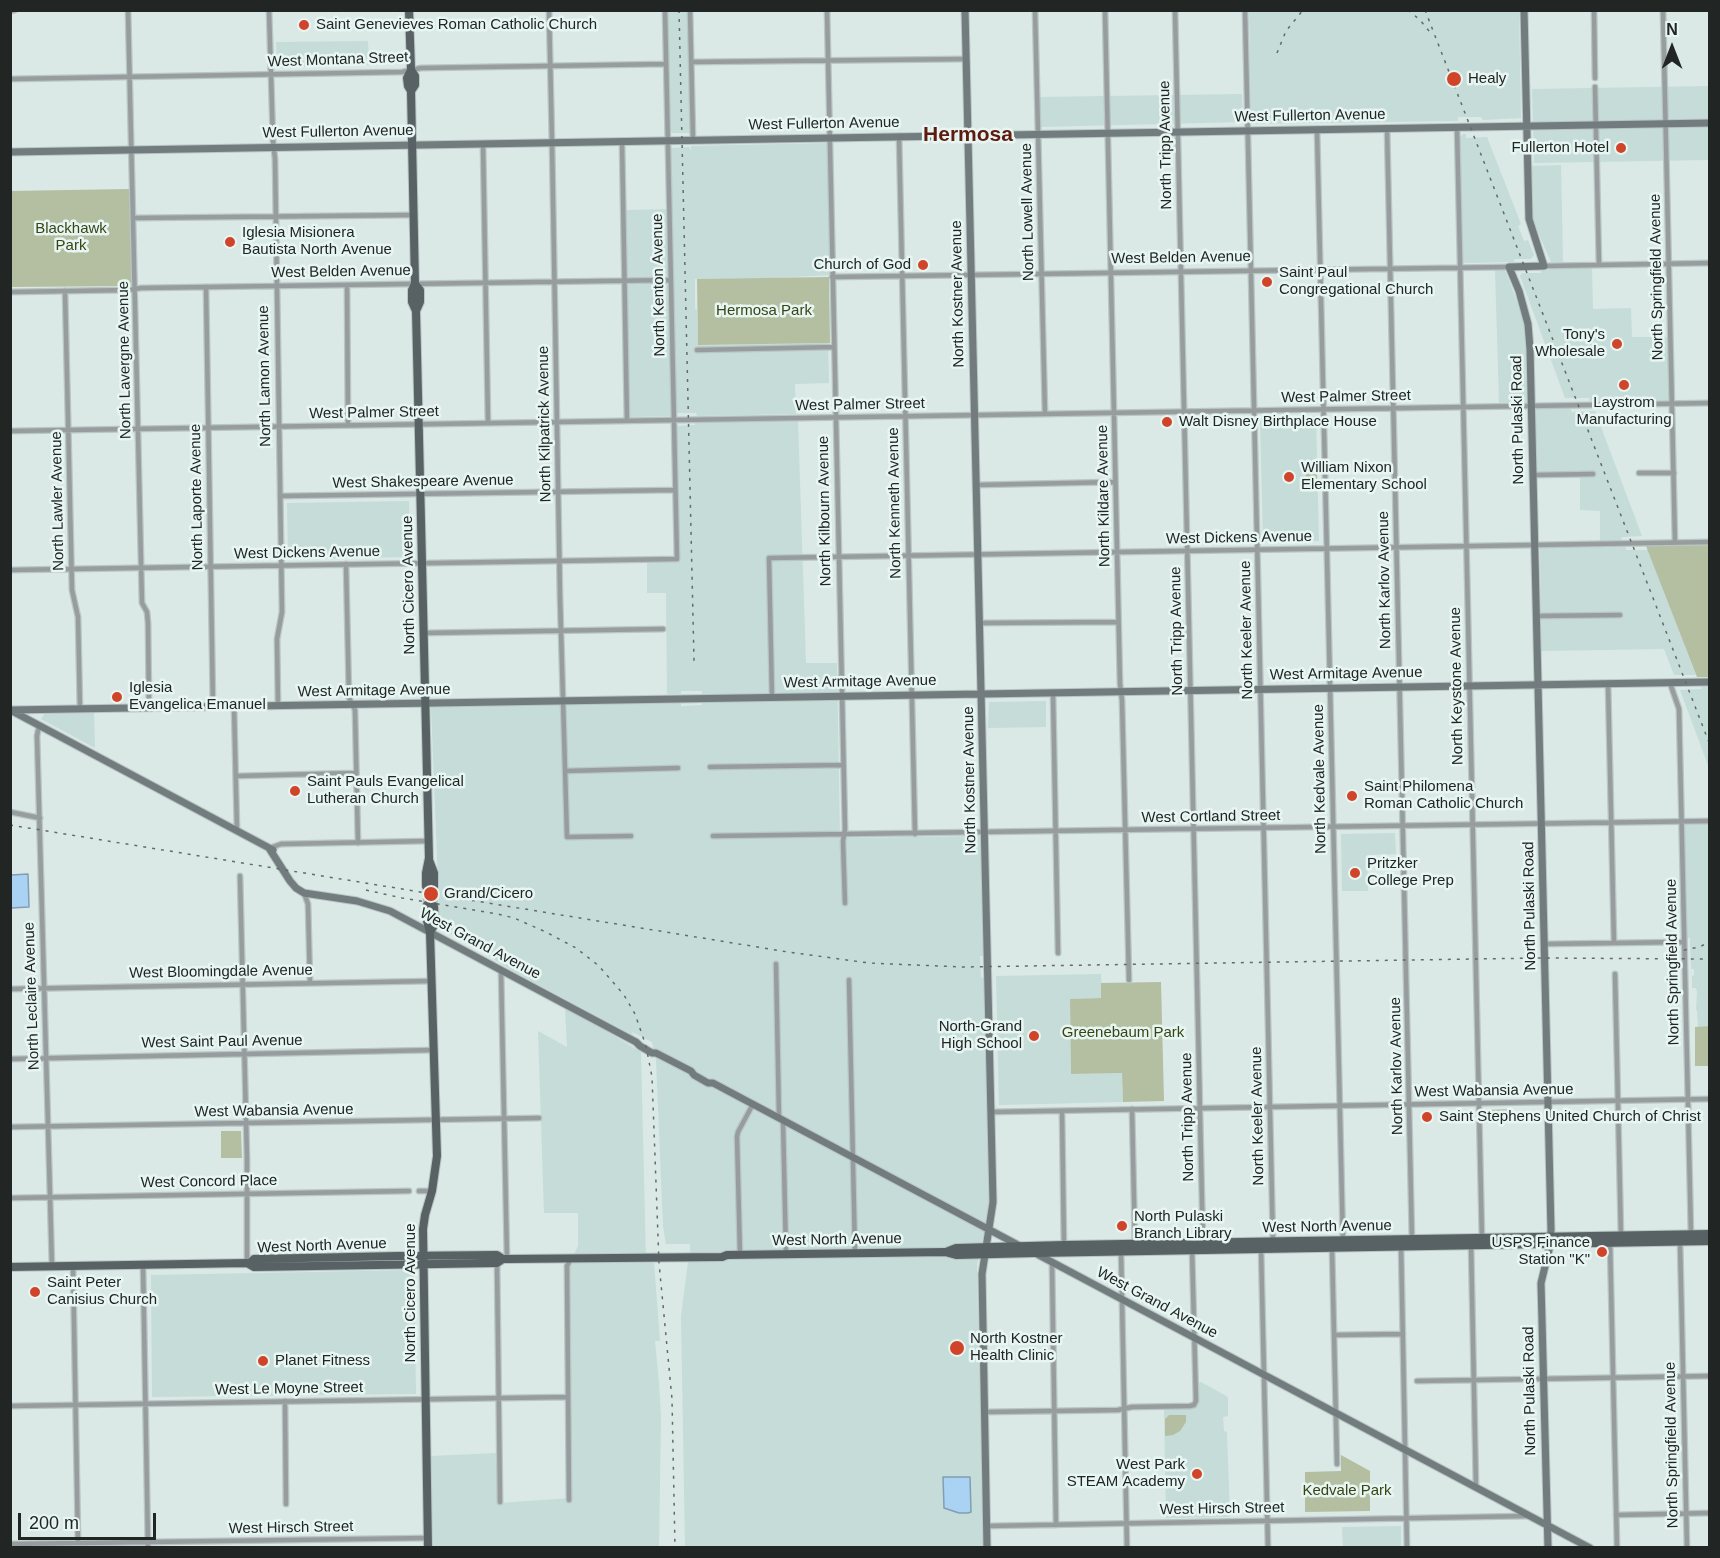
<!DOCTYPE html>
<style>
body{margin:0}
#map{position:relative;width:1720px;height:1558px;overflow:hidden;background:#dae9e6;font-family:Arial,sans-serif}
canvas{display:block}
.frame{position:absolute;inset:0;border:12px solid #212625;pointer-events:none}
.north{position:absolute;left:1642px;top:18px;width:60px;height:60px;-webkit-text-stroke:4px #e8f6f3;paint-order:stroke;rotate:0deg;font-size:16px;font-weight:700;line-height:24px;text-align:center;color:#212625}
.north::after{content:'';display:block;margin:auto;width:21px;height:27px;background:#212625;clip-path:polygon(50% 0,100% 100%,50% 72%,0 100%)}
.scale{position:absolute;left:18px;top:1513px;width:138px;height:27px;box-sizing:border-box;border:3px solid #212625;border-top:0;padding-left:8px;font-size:18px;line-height:21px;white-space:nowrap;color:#212625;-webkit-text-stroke:4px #e8f6f3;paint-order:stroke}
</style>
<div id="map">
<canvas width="1720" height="1558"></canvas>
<div class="frame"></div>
<div class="north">N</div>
<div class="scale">200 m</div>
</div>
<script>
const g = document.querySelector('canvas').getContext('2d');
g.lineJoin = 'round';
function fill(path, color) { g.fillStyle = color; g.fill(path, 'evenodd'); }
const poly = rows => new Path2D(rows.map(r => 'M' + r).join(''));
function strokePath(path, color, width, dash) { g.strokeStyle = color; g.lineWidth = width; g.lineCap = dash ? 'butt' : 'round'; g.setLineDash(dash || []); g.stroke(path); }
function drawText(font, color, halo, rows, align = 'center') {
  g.font = font + ' Arial,sans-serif'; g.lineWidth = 5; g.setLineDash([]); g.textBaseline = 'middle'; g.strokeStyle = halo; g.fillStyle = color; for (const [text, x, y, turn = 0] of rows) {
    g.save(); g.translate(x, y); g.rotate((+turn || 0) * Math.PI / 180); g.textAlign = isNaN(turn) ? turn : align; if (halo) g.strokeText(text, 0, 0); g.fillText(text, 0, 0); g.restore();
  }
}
fill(poly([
 [666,11,688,11,691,133,672,133,670,130],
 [1249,11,1519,11,1521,118,1483,120,1481,117,1458,117,1458,121,1251,124],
 [368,41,369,65,277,68,276,42],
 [1709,86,1709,160,1534,163,1532,89],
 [1242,94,1243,122,1040,127,1040,97],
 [1463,134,1466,134,1466,138,1487,137,1521,224,1518,226,1524,241,1528,240,1534,255,1531,259,1514,259,1514,262,1463,263,1460,137],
 [827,143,831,275,774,278,695,279,695,309,697,310,698,345,828,343,829,383,795,384,796,414,697,416,696,413,676,413,675,416,629,417,626,210,671,209,670,148,689,147,691,150,691,146],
 [1561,165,1563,262,1551,262,1533,221,1532,166],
 [1592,268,1593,309,1631,308,1632,337,1667,337,1670,400,1590,401,1589,398,1565,398,1520,276,1522,273,1541,273,1541,271,1553,269],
 [1495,270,1505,270,1526,325,1527,402,1499,403],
 [1570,408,1572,412,1595,411,1642,536,1622,537,1621,540,1600,541,1600,511,1580,510,1580,476,1536,477,1536,409],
 [1316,416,1319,541,1263,542,1260,417],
 [798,421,806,663,837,663,840,838,980,836,984,956,980,956,981,977,984,978,991,1201,977,1265,983,1547,685,1547,681,1316,688,1262,690,1261,690,1244,666,1244,663,1226,656,1060,652,1042,632,1032,633,1035,511,970,471,945,441,929,438,924,438,906,439,906,431,707,681,703,681,706,702,705,702,691,681,691,681,694,667,694,666,593,647,593,647,563,679,561,676,426,695,425,695,422],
 [409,501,410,557,288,559,287,503],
 [1626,547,1626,550,1648,550,1696,675,1674,675,1664,649,1541,651,1540,548],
 [1709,686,1709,768,1680,690,1702,689,1701,687],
 [1046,701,1046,727,988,728,989,702],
 [94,712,95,748,41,719,45,713],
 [1709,824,1709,1026,1698,1027,1697,1010,1696,1010,1697,992,1696,988,1692,988,1692,976,1694,975,1694,969,1691,969,1690,938,1687,938,1684,825],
 [1395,833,1396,854,1367,855,1368,891,1342,891,1341,834],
 [1101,974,1102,998,1070,999,1071,1074,1122,1073,1123,1102,999,1105,996,976],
 [565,1006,641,1052,646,1262,654,1263,660,1341,655,1341,659,1383,661,1417,659,1547,432,1547,431,1456,497,1453,499,1503,571,1498,568,1267,578,1246,578,1213,544,1213,538,1031,567,1047],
 [414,1270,416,1394,152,1397,151,1275],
 [1201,1382,1228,1397,1228,1416,1223,1417,1224,1431,1227,1432,1230,1517,1166,1518,1164,1410,1192,1408,1197,1404,1198,1383],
 [1401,1526,1401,1547,1343,1547,1342,1527]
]), '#c5dcd8');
fill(poly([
 [130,189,132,286,11,287,11,191],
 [829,277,830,343,698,345,697,279],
 [1312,469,1317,470,1317,485,1315,486,1308,484,1305,480,1306,473],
 [1709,545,1709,677,1697,677,1646,546],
 [1161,982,1164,1101,1123,1102,1122,1073,1071,1074,1070,999,1101,998,1101,983],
 [1709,1026,1709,1066,1695,1066,1695,1027],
 [1512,1109,1512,1123,1486,1123,1486,1110],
 [221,1131,241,1131,242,1158,221,1158],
 [1169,1415,1186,1415,1186,1422,1180,1431,1173,1435,1165,1436,1165,1419],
 [1341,1455,1370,1471,1370,1511,1305,1512,1305,1472,1341,1471]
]), '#b4bea1');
const water = poly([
 [28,874,29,907,11,908,11,875,28,874],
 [943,1477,970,1477,971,1512,968,1513,959,1513,944,1508,943,1477]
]);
fill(water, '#aad2f2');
strokePath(water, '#819eb4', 1.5);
strokePath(poly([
 [426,886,427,905],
 [434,887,434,906]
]), '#b5c2bf', 8, [8, 4]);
const street = poly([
 [128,10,142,603,147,612,148,623,149,708],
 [269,10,273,141,275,159,282,612,277,639,278,706],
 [549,10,552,142,560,597,567,837,631,836],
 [690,10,693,140],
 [827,10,845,829,843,841,845,903],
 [1035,10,1045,414],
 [1105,10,1120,684,1122,700,1129,980],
 [1175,10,1203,1245],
 [1245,10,1273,1243],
 [1594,10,1595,78],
 [1663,10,1675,543],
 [10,11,15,10],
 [691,62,966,59],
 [10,79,402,72,421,68,666,64],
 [1595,87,1599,265],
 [1457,127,1482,1240],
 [1387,128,1412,1241],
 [1317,129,1343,1242],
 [899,136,915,834],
 [622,141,627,421],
 [483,144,488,423],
 [134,218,414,215],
 [1544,266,1710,263],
 [832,277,1509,267],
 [347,285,348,425],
 [206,287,213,707],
 [65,291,72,590,78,617,80,709],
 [10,292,129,290,141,288,671,280],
 [697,350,834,347],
 [10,431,1710,403],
 [1639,473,1674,473],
 [1533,475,1593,474],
 [976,485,1115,482],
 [280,496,675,490],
 [346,564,349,698,355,710,358,843],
 [10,570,677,559,665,10],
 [1537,616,1620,615],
 [980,623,1118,622],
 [423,633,663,629],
 [1670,683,1679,709,1691,1236],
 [1608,684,1614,943],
 [1053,693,1058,953],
 [772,697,769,558,1710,542],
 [234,706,237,831],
 [39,726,37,736,52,1267],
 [710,767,843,765],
 [565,771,678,768],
 [236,776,356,773],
 [10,812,40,818],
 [713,836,1710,821],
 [270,848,281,844,428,841],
 [240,876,247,1159,247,1263],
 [304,893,308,904,310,983],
 [1544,944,1684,942],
 [776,964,779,1118],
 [501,970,507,1259],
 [1615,974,1621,1237],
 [849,980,855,1253],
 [10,989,432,981],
 [10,1059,434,1050],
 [1132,1109,1135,1245],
 [1062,1111,1064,1246],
 [991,1112,1710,1099],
 [783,1120,786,1254],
 [10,1127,539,1118],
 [419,1191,432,1191],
 [10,1198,409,1191],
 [1680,1241,1687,1548],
 [1610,1242,1617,1548],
 [1471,1244,1476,1487],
 [1401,1245,1407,1548],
 [1261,1247,1268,1548],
 [1332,1248,1337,1464],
 [1121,1250,1127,1548],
 [740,1255,737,1137,738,1132,753,1104],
 [497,1263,500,1502],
 [1052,1263,1056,1525],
 [143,1265,148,1548],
 [73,1266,78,1543],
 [1334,1335,1403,1334],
 [1417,1381,1710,1376],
 [285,1401,286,1504],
 [10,1406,568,1397],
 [985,1412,1118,1410,1132,1407,1190,1406,1194,1405,1196,1401,1192,1249],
 [569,1500,567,1266,571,1258],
 [1616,1515,1710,1513],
 [987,1526,1527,1516],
 [10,1544,428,1538]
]);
const secondary = poly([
 [965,10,993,1202,982,1274,987,1548],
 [1524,10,1529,219,1544,266,1509,267,1519,291,1528,324,1530,349,1551,1230,1549,1250,1541,1283,1548,1548],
 [10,152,1710,123],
 [10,710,1710,682],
 [12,711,273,850],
 [269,848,290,881,296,888,304,893,357,901,390,911,636,1042,640,1046,652,1053,656,1053,691,1071,694,1075,708,1083,713,1083,1020,1246],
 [1033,1252,1590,1548]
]);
const primary = poly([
 [409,10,411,70,407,78,408,86,411,91,415,284,412,290,412,302,416,311,429,858,426,873,426,886],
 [411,70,415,76,415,85,411,91],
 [415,284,420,290,420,302,416,311],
 [429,860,434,873,434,887],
 [427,905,427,921,430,932,437,1156,432,1191,425,1215,423,1229,428,1548],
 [430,932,435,924,434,906],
 [946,1252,956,1248,1064,1245,1710,1234],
 [250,1263,254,1259,399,1256,497,1255,503,1259],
 [10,1267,247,1263,254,1267,497,1263,503,1259,507,1259,722,1257,727,1255,945,1252,956,1255,1035,1253,1710,1241]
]);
strokePath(street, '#b9c6c3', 7);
strokePath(secondary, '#b9c6c3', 9);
strokePath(primary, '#b9c6c3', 10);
strokePath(street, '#979d9f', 4.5);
strokePath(secondary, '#727b7d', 7);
strokePath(primary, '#586265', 8);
strokePath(poly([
 [679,10,694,661],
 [1408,10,1420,20,1429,31],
 [1425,10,1710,745],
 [1277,53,1286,31,1303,10],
 [10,825,788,952,869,963,964,967,1538,958,1710,959],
 [366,890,402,898,498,914,514,918,546,932,576,948,599,966,624,995,635,1014,646,1046,652,1077,659,1263,672,1399,675,1548],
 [1675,952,1699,947,1710,942]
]), '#636b6a', 1.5, [3, 6]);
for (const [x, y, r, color] of [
 [304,25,6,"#d0452a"],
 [1454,79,8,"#d0452a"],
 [1621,148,6,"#d0452a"],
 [230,242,6,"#d0452a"],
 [923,265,6,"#d0452a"],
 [1267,282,6,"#d0452a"],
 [1617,344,6,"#d0452a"],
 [1624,385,6,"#d0452a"],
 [1167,422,6,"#d0452a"],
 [1289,477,6,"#d0452a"],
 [117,697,6,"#d0452a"],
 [295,791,6,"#d0452a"],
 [1352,796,6,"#d0452a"],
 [1355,873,6,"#d0452a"],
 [431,894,8,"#d0452a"],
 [1034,1036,6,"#d0452a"],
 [1427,1117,6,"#d0452a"],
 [1122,1226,6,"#d0452a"],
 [1602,1252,6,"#d0452a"],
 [35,1292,6,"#d0452a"],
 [957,1348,8,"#d0452a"],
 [263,1361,6,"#d0452a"],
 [1197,1474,6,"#d0452a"]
]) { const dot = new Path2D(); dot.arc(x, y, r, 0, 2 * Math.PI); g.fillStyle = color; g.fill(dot); strokePath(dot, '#e8f6f3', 2); }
drawText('15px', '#212625', '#e8f6f3', [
 ["Saint Genevieves Roman Catholic Church",316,25],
 ["Healy",1468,79],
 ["Fullerton Hotel",1609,148,"right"],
 ["Iglesia Misionera",242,233],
 ["Bautista North Avenue",242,250],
 ["Church of God",911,265,"right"],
 ["Saint Paul",1279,273],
 ["Congregational Church",1279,290],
 ["Tony's",1605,335,"right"],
 ["Wholesale",1605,352,"right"],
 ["Laystrom",1624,403,"center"],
 ["Manufacturing",1624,420,"center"],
 ["Walt Disney Birthplace House",1179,422],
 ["William Nixon",1301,468],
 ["Elementary School",1301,485],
 ["Iglesia",129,688],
 ["Evangelica Emanuel",129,705],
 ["Saint Pauls Evangelical",307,782],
 ["Lutheran Church",307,799],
 ["Saint Philomena",1364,787],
 ["Roman Catholic Church",1364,804],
 ["Pritzker",1367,864],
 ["College Prep",1367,881],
 ["Grand/Cicero",444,894],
 ["North-Grand",1022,1027,"right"],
 ["High School",1022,1044,"right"],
 ["Saint Stephens United Church of Christ",1439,1117],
 ["North Pulaski",1134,1217],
 ["Branch Library",1134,1234],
 ["USPS Finance",1590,1243,"right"],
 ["Station \"K\"",1590,1260,"right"],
 ["Saint Peter",47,1283],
 ["Canisius Church",47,1300],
 ["North Kostner",970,1339],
 ["Health Clinic",970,1356],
 ["Planet Fitness",275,1361],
 ["West Park",1185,1465,"right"],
 ["STEAM Academy",1185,1482,"right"]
], 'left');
drawText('15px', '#212625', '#e8f6f3', [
 ["West Montana Street",338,60,-2],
 ["West Fullerton Avenue",1310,116,-1],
 ["West Fullerton Avenue",824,124,-1],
 ["West Fullerton Avenue",338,132,-1],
 ["North Tripp Avenue",1166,145,-91],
 ["North Lowell Avenue",1028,212,-91],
 ["West Belden Avenue",1181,258,-1],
 ["West Belden Avenue",341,272,-1],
 ["North Springfield Avenue",1657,277,-91],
 ["North Kenton Avenue",659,285,-91],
 ["North Kostner Avenue",958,294,-91],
 ["North Lavergne Avenue",125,360,-91],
 ["North Lamon Avenue",265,376,-91],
 ["West Palmer Street",1346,397,-1],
 ["West Palmer Street",860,405,-1],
 ["West Palmer Street",374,413,-1],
 ["North Pulaski Road",1518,420,-91],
 ["North Kilpatrick Avenue",545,424,-91],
 ["West Shakespeare Avenue",423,482,-1],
 ["North Kildare Avenue",1104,496,-91],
 ["North Laporte Avenue",197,497,-91],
 ["North Lawler Avenue",58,501,-91],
 ["North Kenneth Avenue",895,503,-91],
 ["North Kilbourn Avenue",825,511,-91],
 ["West Dickens Avenue",1239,538,-1],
 ["West Dickens Avenue",307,553,-1],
 ["North Karlov Avenue",1385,580,-91],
 ["North Cicero Avenue",409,585,-91],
 ["North Keeler Avenue",1247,630,-91],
 ["North Tripp Avenue",1177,631,-91],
 ["West Armitage Avenue",1346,674,-1],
 ["West Armitage Avenue",860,682,-1],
 ["North Keystone Avenue",1457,686,-91],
 ["West Armitage Avenue",374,691,-1],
 ["North Kedvale Avenue",1320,779,-91],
 ["North Kostner Avenue",970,780,-91],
 ["West Cortland Street",1211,817,-1],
 ["North Pulaski Road",1530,906,-91],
 ["West Grand Avenue",480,944,28],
 ["North Springfield Avenue",1673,962,-91],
 ["West Bloomingdale Avenue",221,972,-1],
 ["North Leclaire Avenue",32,996,-92],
 ["West Saint Paul Avenue",222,1042,-1],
 ["North Karlov Avenue",1397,1066,-91],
 ["West Wabansia Avenue",1494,1091,-1],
 ["West Wabansia Avenue",274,1111,-1],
 ["North Keeler Avenue",1258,1116,-91],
 ["North Tripp Avenue",1188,1117,-91],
 ["West Concord Place",209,1182,-1],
 ["West North Avenue",1327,1227,-1],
 ["West North Avenue",837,1240,-1],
 ["West North Avenue",322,1246,-2],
 ["North Cicero Avenue",411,1293,-90],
 ["West Grand Avenue",1157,1303,28],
 ["West Le Moyne Street",289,1389,-1],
 ["North Pulaski Road",1530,1391,-91],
 ["North Springfield Avenue",1672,1445,-91],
 ["West Hirsch Street",1222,1509,-1],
 ["West Hirsch Street",291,1528,-1]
]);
drawText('15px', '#374413', '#e8f6f3', [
 ["Blackhawk",71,229],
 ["Park",71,246],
 ["Hermosa Park",764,311],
 ["Greenebaum Park",1123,1033],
 ["Kedvale Park",1347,1491]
]);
drawText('bold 21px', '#5e1b0e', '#e8f6f3', [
 ["Hermosa",968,135]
]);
</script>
